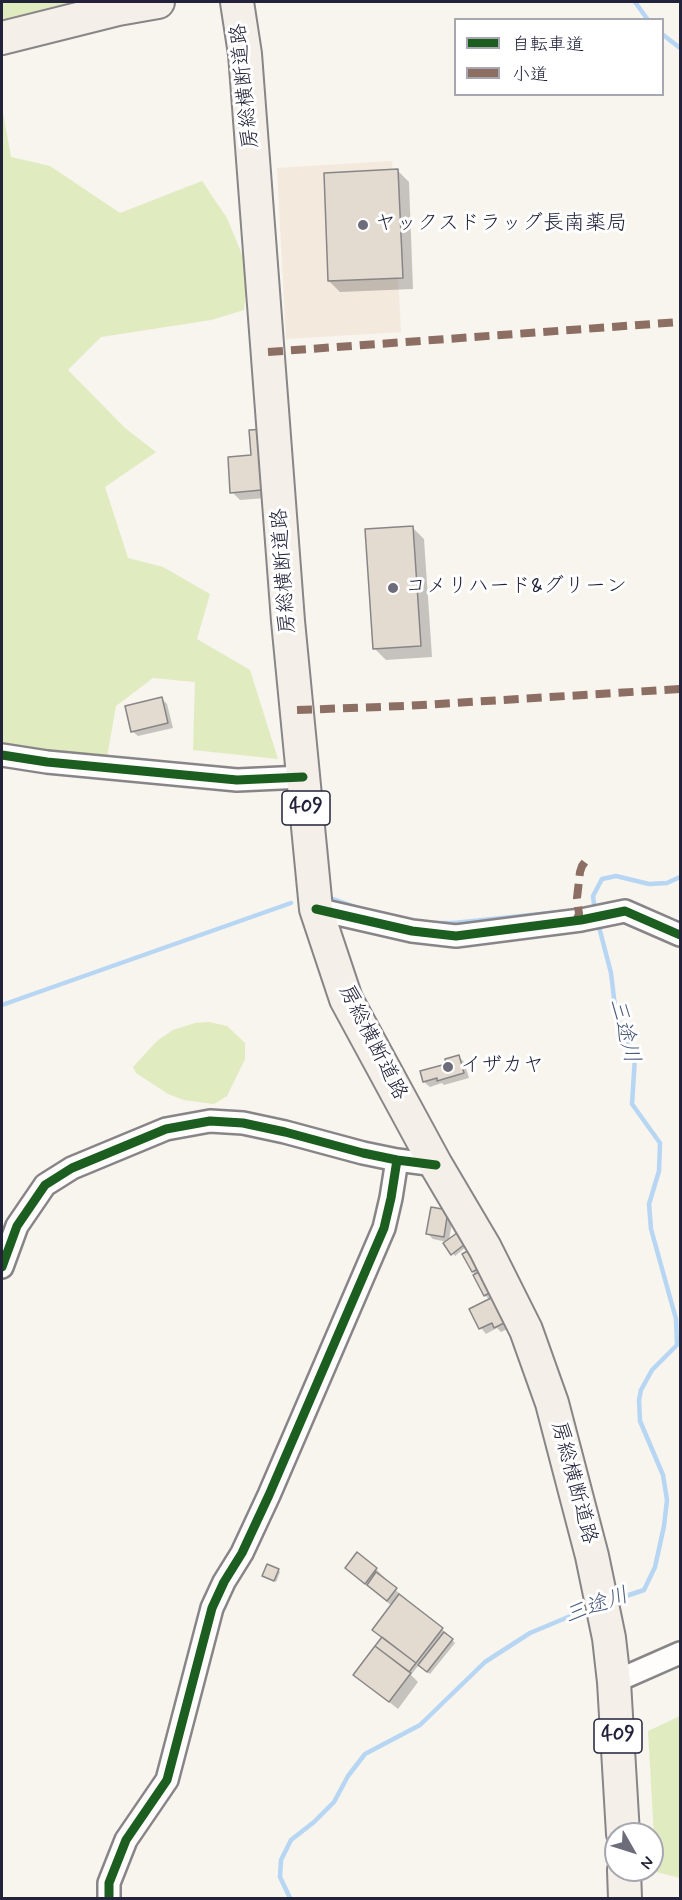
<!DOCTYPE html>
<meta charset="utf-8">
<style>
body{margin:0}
#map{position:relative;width:682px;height:1900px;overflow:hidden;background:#f8f4ee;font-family:Mynerve,"Klee One",sans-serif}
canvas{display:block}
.frame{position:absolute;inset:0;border:3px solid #22223b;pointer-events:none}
.legend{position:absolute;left:454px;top:18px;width:210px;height:78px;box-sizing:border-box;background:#fff;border:2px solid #a7a7b1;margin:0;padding:8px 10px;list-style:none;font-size:18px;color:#22223b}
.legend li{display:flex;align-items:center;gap:12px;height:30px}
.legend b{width:30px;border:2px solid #a7a7b1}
.north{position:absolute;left:604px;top:1822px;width:60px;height:60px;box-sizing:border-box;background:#fff;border:2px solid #a7a7b1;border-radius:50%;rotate:129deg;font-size:16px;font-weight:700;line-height:24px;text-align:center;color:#22223b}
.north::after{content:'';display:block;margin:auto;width:21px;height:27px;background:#6d6c7a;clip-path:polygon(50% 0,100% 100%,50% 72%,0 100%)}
</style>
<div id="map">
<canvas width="682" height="1900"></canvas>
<div class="frame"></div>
<ul class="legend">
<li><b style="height:8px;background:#1b5e20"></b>自転車道</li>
<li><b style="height:8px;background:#8d6e63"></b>小道</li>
</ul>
<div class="north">N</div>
</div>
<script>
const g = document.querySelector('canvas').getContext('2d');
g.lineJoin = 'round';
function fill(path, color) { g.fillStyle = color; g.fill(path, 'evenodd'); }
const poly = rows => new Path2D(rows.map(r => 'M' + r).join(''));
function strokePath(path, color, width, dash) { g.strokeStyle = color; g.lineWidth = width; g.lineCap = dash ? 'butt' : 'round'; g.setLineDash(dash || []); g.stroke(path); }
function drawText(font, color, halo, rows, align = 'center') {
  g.font = font + ' Mynerve,"Klee One",sans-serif'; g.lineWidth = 6; g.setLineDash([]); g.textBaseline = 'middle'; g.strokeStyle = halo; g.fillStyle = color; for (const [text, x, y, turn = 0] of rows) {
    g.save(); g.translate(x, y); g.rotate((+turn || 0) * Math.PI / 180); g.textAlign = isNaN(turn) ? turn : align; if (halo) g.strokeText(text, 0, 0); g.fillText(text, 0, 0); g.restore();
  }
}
fill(poly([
 [392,161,401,332,286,339,277,168]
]), '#f3e9dd');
fill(poly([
 [2,2,101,2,2,27],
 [2,107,11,157,50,166,120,213,202,181,227,218,248,269,244,310,211,320,101,337,68,370,125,428,156,452,105,487,128,558,163,567,210,594,197,639,250,670,278,759,193,750,195,682,153,678,116,706,107,757,9,745,2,741],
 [209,1022,227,1026,245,1043,245,1059,227,1096,214,1104,184,1100,168,1094,136,1073,133,1067,157,1041,173,1030,195,1023],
 [680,1716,680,1878,656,1872,648,1731]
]), '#e0ebc0');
fill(poly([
 [398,171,409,182,413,289,340,292,329,281],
 [230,459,279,497,240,500,232,492],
 [413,528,424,539,432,657,386,660,375,649],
 [162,699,167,704,173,728,138,736,132,731],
 [459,1057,464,1062,469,1078,444,1085,442,1083,430,1087,424,1082],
 [432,1209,453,1217,449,1240,459,1237,466,1247,455,1256,445,1244,447,1242,433,1239,428,1234],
 [477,1248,516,1325,501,1332,497,1328,486,1334,481,1328,471,1310,490,1300,485,1295,464,1254],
 [347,1568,376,1569,387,1580,386,1582,442,1629,455,1643,430,1674,418,1666,411,1675,418,1682,398,1709,355,1675,383,1638,392,1606,358,1579],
 [278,1570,280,1572,276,1582,264,1576]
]), '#0003');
strokePath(poly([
 [635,2,648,20],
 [662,34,680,48],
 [333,899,364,910],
 [595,912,593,896,602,879,616,876,649,884,667,883,680,877],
 [428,923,454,923,569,911],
 [598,923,611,973,616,1015,635,1057,632,1104,660,1143,659,1171,649,1204,651,1229,676,1319,677,1345,652,1370,641,1390,639,1400,640,1421,663,1475,667,1500,664,1526,655,1567,644,1590,614,1600],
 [2,1005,291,903],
 [290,1898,280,1877,281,1860,291,1840,314,1822,334,1802,348,1776,365,1754,420,1725,485,1662,530,1633,592,1607]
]), '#b6d6f3', 4.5);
const building = poly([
 [398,169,403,278,328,281,324,173,398,169],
 [267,429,272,489,230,493,228,457,251,455,249,430,267,429],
 [413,526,421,646,373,649,365,529,413,526],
 [162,697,168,723,131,732,125,706,162,697],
 [459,1055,464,1073,437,1081,437,1078,423,1082,420,1071,446,1064,445,1059,459,1055],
 [431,1207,448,1210,444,1237,426,1234,431,1207],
 [457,1233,465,1244,451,1255,443,1243,457,1233],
 [477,1246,486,1265,472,1272,462,1254,477,1246],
 [487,1268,498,1288,484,1296,473,1275,487,1268],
 [499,1294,512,1319,494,1328,492,1323,479,1329,469,1309,499,1294],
 [357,1552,377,1568,365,1584,345,1568,357,1552],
 [267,1564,279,1569,274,1581,262,1576,267,1564],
 [376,1572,397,1588,387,1601,367,1585,376,1572],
 [399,1594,443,1628,416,1663,372,1630,399,1594],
 [444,1632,453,1639,427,1672,418,1665,444,1632],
 [382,1637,416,1663,409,1672,375,1646,382,1637],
 [375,1646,411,1673,389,1702,353,1675,375,1646]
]);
fill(building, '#e3dbcf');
strokePath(building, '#878587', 1.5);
const minor = poly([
 [2,755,47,762,237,780,303,777],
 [316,909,412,931,456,936,581,920,625,911,680,935],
 [2,1267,17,1226,45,1185,72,1168,166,1129,210,1121,243,1123,285,1132,363,1153,397,1160,436,1165],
 [614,1682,680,1653],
 [109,1898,109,1883,126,1840,167,1780,212,1608,224,1582,242,1553,269,1495,384,1228,391,1198,397,1160]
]);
const highway = poly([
 [237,2,245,54,288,621,316,909,346,999,436,1165,485,1248,526,1330,552,1403,592,1556,609,1638,614,1682,623,1834],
 [2,38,118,9,158,2],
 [624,1870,625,1898]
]);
strokePath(minor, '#878587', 26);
strokePath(highway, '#878587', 36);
strokePath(minor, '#fefdfc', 21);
strokePath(highway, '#f4efe8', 32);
strokePath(poly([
 [268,352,680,322],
 [297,710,405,706,680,689],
 [576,921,579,914,577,898,580,872,582,866,588,858]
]), '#8d6e63', 8, [15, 8]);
strokePath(poly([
 [2,755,47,762,237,780,303,777],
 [316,909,412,931,456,936,581,920,625,911,680,935],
 [2,1267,17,1226,45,1185,72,1168,166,1129,210,1121,243,1123,285,1132,363,1153,397,1160,436,1165],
 [109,1898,109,1883,126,1840,167,1780,212,1608,224,1582,242,1553,269,1495,384,1228,391,1198,397,1160]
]), '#1b5e20', 9);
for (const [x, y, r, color] of [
 [363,225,6,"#6d6c7a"],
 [393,588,6,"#6d6c7a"],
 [448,1067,6,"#6d6c7a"]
]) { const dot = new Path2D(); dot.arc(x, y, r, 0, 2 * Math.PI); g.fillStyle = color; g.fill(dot); strokePath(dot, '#fff', 2); }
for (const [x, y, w] of [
 [306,808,48],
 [618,1736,48]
]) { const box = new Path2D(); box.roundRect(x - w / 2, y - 17, w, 34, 4.5); g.fillStyle = '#fff'; g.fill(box); strokePath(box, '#22223b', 1.5); }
drawText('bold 20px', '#22223b', null, [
 ["409",306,808],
 ["409",618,1736]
]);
drawText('21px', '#22223b', '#fff', [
 ["房総横断道路",246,86,-96],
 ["房総横断道路",285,571,-94],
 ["房総横断道路",372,1043,63],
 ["房総横断道路",573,1483,75]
]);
drawText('21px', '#22223b', '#fff', [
 ["ヤックスドラッグ長南薬局",375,225],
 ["コメリハード&グリーン",405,588],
 ["イザカヤ",460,1067]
], 'left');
drawText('italic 22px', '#4c5c7c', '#fff', [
 ["三途川",623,1031,76],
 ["三途川",597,1607,-20]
]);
</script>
